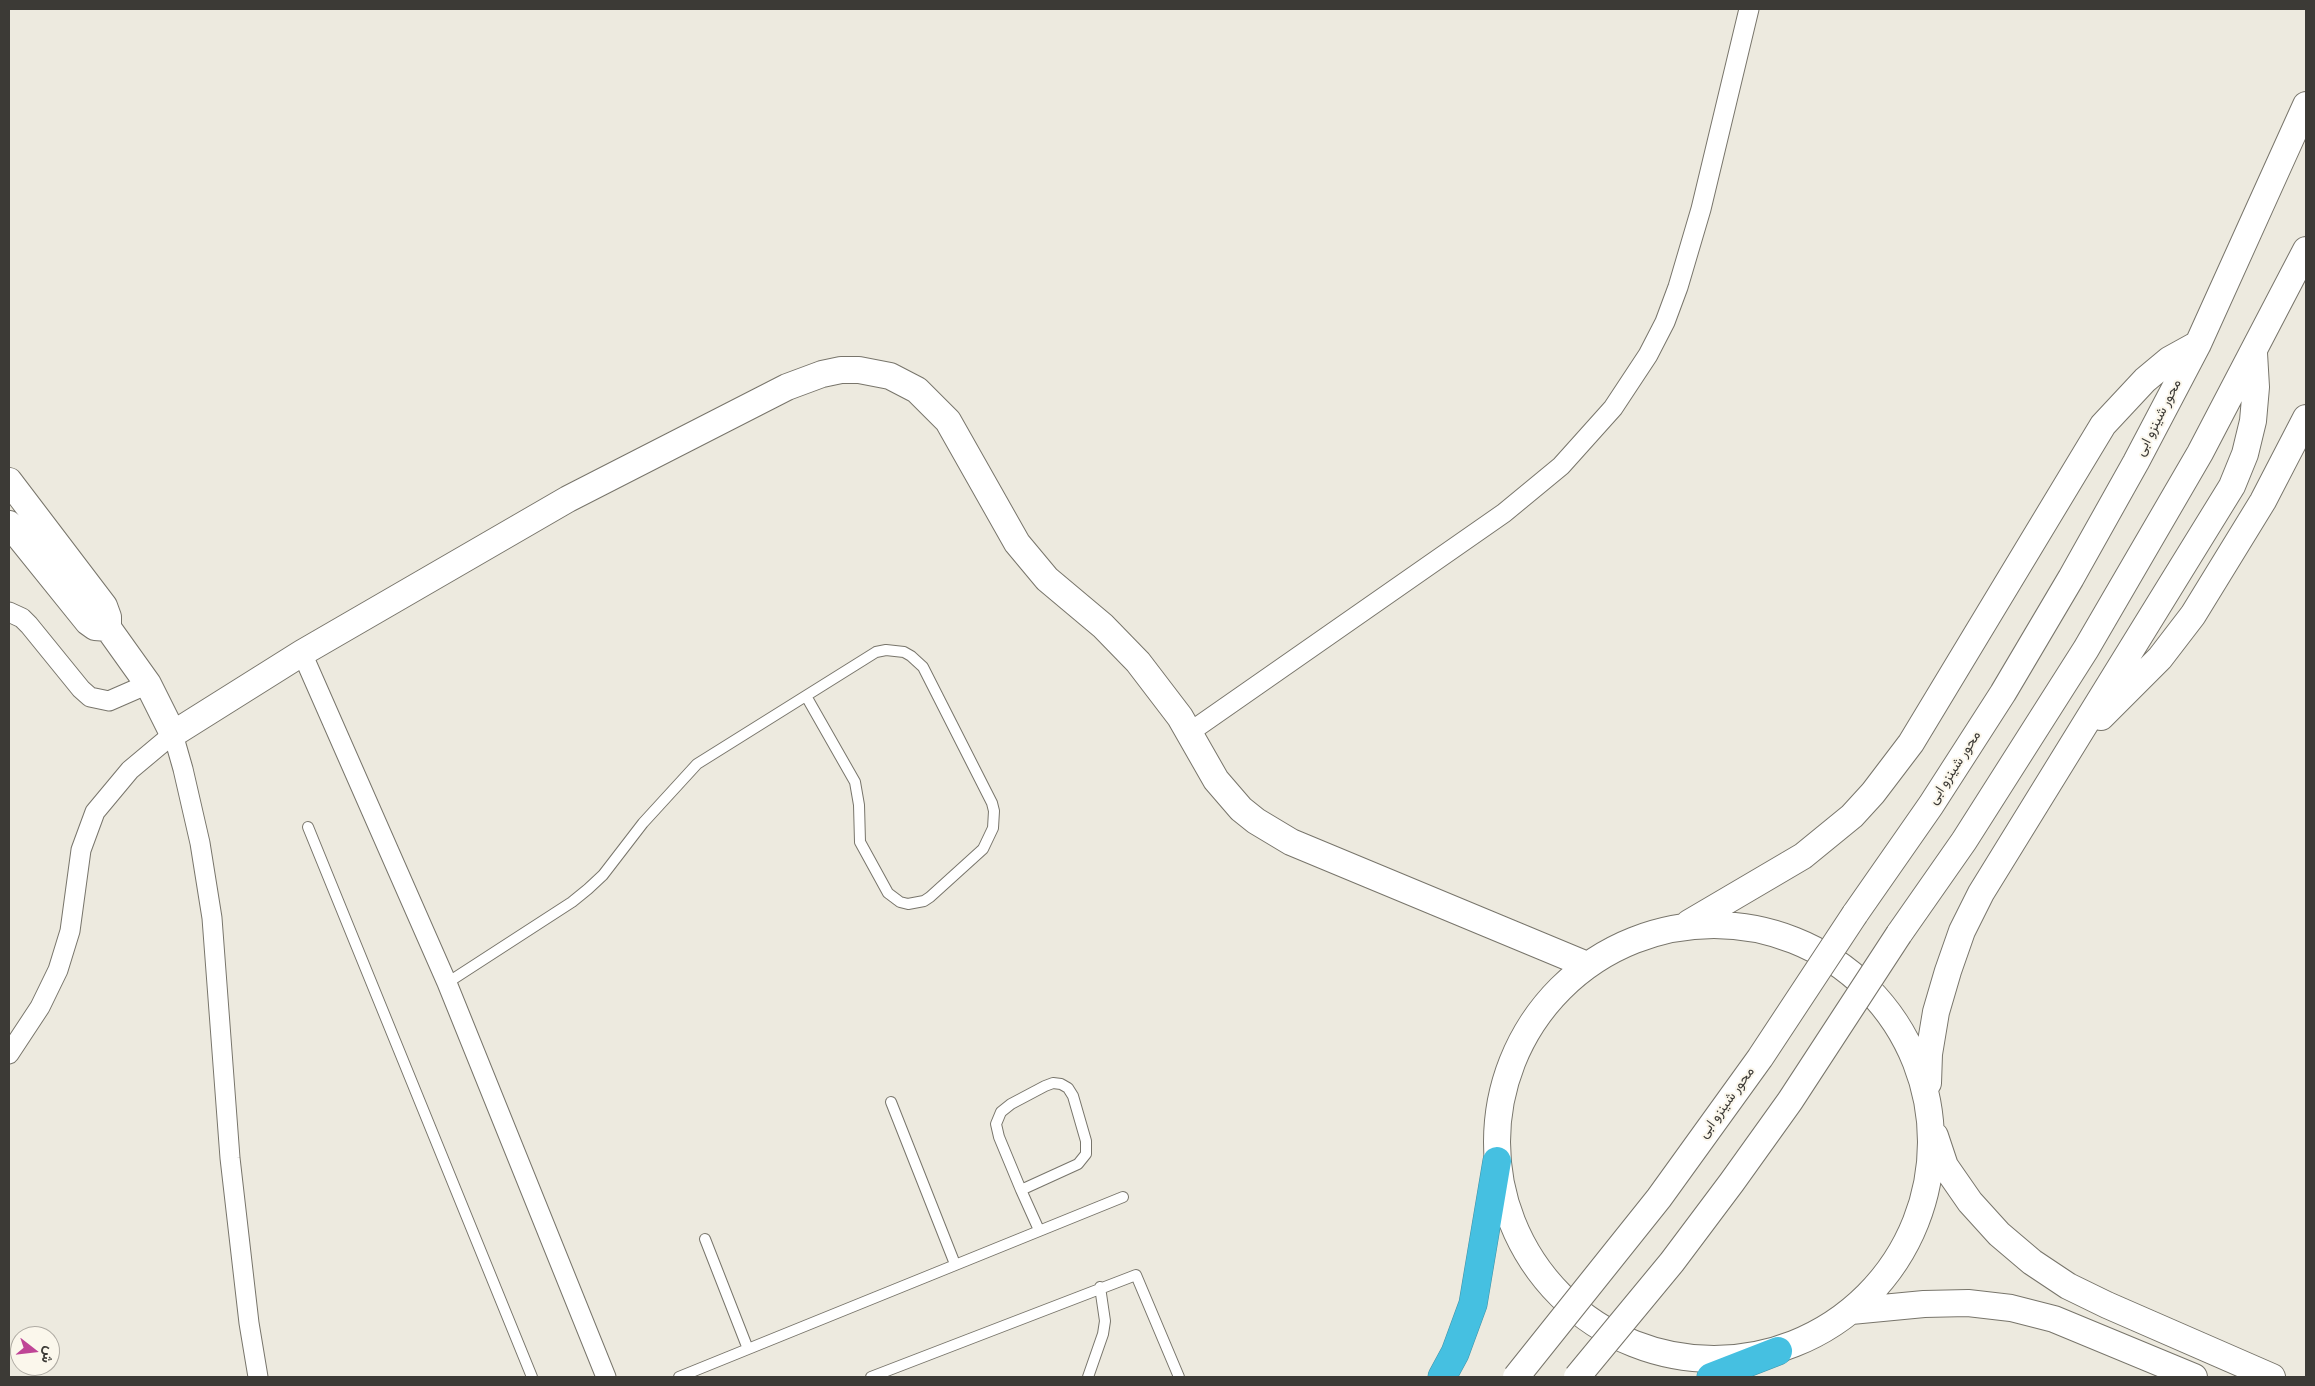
<!DOCTYPE html>
<meta charset="utf-8">
<style>
body{margin:0}
#map{position:relative;width:2315px;height:1386px;overflow:hidden;background:#edeadf;font-family:"Titillium Web",Vazirmatn,sans-serif}
canvas{display:block}
.frame{position:absolute;inset:0;border:10px solid #3c3a36;pointer-events:none}
.north{position:absolute;left:10px;top:1326px;width:50px;height:50px;box-sizing:border-box;background:#fbf7ec;border:1px solid #afaba3;border-radius:50%;rotate:106deg;font-size:14px;font-weight:700;line-height:20px;text-align:center;color:#3c3a36}
.north::after{content:'';display:block;margin:auto;width:18px;height:22px;background:#bf4596;clip-path:polygon(50% 0,100% 100%,50% 72%,0 100%)}
</style>
<div id="map">
<canvas width="2315" height="1386"></canvas>
<div class="frame"></div>
<div class="north">ش</div>
</div>
<script>
const g = document.querySelector('canvas').getContext('2d');
g.lineJoin = 'round';
const poly = rows => new Path2D(rows.map(r => 'M' + r).join(''));
function strokePath(path, color, width, dash) { g.strokeStyle = color; g.lineWidth = width; g.lineCap = dash ? 'butt' : 'round'; g.setLineDash(dash || []); g.stroke(path); }
function drawText(font, color, halo, rows, align = 'center') {
  g.font = font + ' "Titillium Web",Vazirmatn,sans-serif'; g.lineWidth = 4; g.setLineDash([]); g.textBaseline = 'middle'; g.strokeStyle = halo; g.fillStyle = color; for (const [text, x, y, turn = 0] of rows) {
    g.save(); g.translate(x, y); g.rotate((+turn || 0) * Math.PI / 180); g.textAlign = isNaN(turn) ? turn : align; if (halo) g.strokeText(text, 0, 0); g.fillText(text, 0, 0); g.restore();
  }
}
const lane = poly([
 [308,827,532,1377],
 [447,983,572,902,588,889,603,875,643,823,697,764,876,652,886,650,904,652,911,656,923,667,992,803,994,811,993,828,983,849,930,897,924,901,908,904,900,902,888,893,860,842,859,805,855,782,806,696],
 [891,1102,955,1264],
 [1021,1190,1078,1164,1086,1154,1086,1141,1073,1096,1068,1088,1061,1084,1053,1083,1045,1086,1011,1104,1001,1112,996,1124,999,1137,1021,1190,1039,1230],
 [705,1239,748,1349],
 [679,1377,1123,1197],
 [871,1377,1136,1275,1179,1377],
 [1088,1377,1103,1334,1105,1321,1100,1287]
]);
const street = poly([
 [9,612,22,618,29,625,81,689,90,697,109,701,148,684],
 [302,653,447,983,606,1377],
 [1190,732,1504,513,1561,466,1613,408,1648,355,1665,322,1678,287,1701,209,1749,9],
 [9,1054,40,1007,58,970,70,931,81,850,95,812,130,770,173,734,183,769,200,843,212,918,230,1158,249,1323,258,1377]
]);
const secondary = poly([
 [9,481,104,606,108,617,108,628,148,684,173,734,302,653,568,499,787,387,822,374,841,370,859,370,890,376,917,390,948,421,1017,543,1047,579,1103,626,1138,662,1180,717,1216,780,1241,809,1256,821,1291,842,1587,965],
 [9,524,88,622,95,627,108,628],
 [2101,717,2160,658,2193,615,2263,501,2306,418],
 [1855,914,1931,805,2003,693,2071,578,2136,462,2198,344,2306,105],
 [1689,923,1803,856,1852,816,1873,793,1911,743,2103,425,2145,380,2169,360,2198,344],
 '1497 1142a217 217 0 1 1 434 0a217 217 0 1 1-434 0Z',
 [1899,934,1964,841,2086,649,2200,453,2306,250],
 [1928,1083,1929,1054,1936,1012,1948,971,1962,931,1981,893,2232,486,2245,454,2253,421,2256,387,2254,353],
 [1935,1136,1945,1166,1970,1202,1999,1234,2032,1262,2068,1286,2107,1305,2272,1377],
 [1851,1311,1924,1304,1968,1303,2011,1308,2054,1319,2194,1377]
]);
const highway = poly([
 [1442,1377,1455,1353,1473,1304,1497,1161],
 [1711,1377,1778,1351]
]);
strokePath(lane, '#78756b', 12);
strokePath(street, '#78756b', 21);
strokePath(secondary, '#78756b', 28);
strokePath(highway, '#4291a5', 29);
strokePath(lane, '#fff', 10);
strokePath(street, '#fff', 19);
strokePath(secondary, '#fff', 26);
strokePath(highway, '#45c0e1', 28);
const secondaryBridge = poly([
 [1516,1377,1659,1198,1760,1058,1855,914],
 [1577,1377,1672,1262,1732,1182,1790,1101,1899,934]
]);
strokePath(secondaryBridge, '#78756b', 28, []);
strokePath(secondaryBridge, '#fff', 26);
drawText('14px', '#3c3a36', '#fbf7ec', [
 ["محور شينزو ابى",2159,418,-63],
 ["محور شينزو ابى",1955,768,-57],
 ["محور شينزو ابى",1727,1103,-54]
]);
</script>
